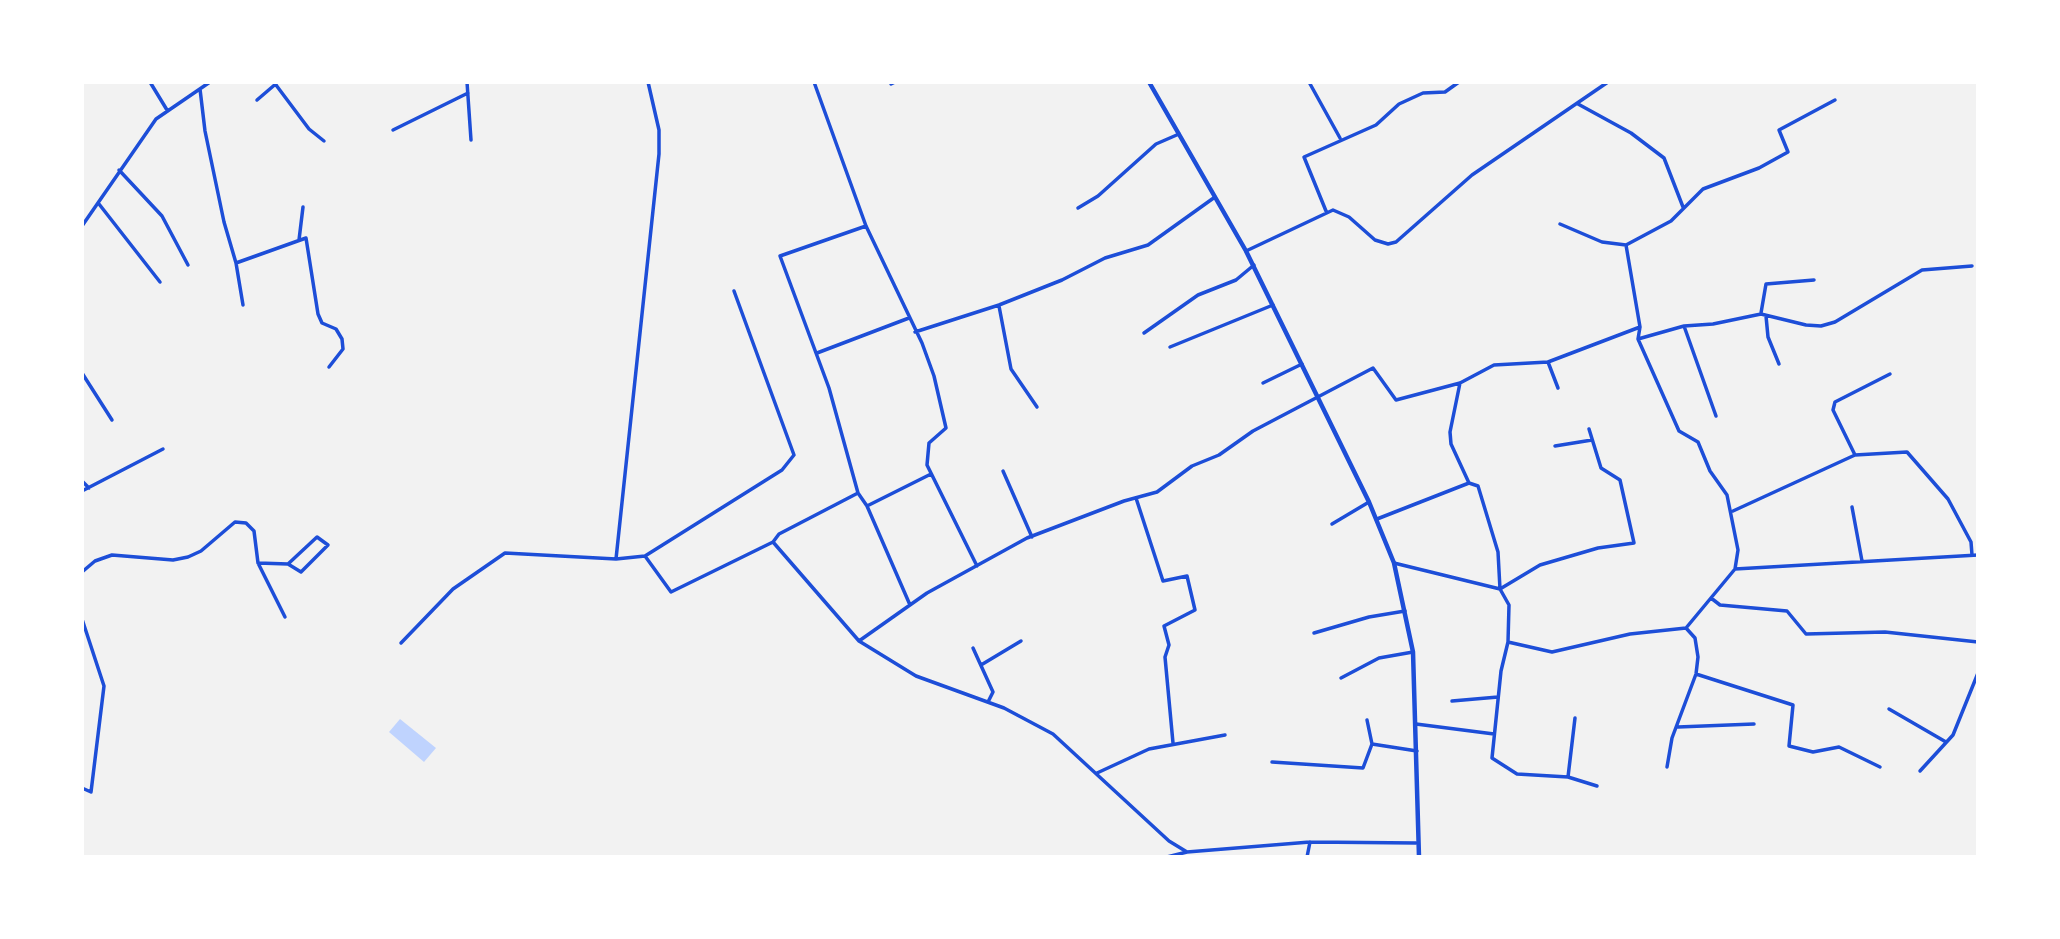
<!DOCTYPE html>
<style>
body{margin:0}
#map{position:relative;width:2060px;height:939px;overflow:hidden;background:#f2f2f2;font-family:Overpass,sans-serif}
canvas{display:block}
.frame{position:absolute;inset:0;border:84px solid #fff;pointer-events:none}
</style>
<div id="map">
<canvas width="2060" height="939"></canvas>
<div class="frame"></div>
</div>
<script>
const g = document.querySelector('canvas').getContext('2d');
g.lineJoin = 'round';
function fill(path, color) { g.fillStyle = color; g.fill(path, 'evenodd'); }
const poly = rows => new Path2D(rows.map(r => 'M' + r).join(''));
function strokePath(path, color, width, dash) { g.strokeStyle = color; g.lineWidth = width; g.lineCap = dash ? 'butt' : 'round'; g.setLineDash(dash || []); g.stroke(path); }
fill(poly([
 [400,719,436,748,424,762,389,732]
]), '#bfd3fe');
strokePath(poly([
 [150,82,167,110],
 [467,82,471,140],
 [814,82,866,226,922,343,934,376,946,428,929,443,927,465,977,566],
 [1309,82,1340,138],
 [891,84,895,82],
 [276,85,309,129,324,141],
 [200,89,205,131,224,222,236,263,243,305],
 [257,100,278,82],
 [1578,104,1631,133,1664,158,1683,207],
 [393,130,468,93],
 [119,170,162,216,188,265],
 [99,204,160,282],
 [1078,208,1098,196,1156,144,1179,134],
 [1326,211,1304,157,1376,125,1399,104,1423,93,1445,92,1459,82],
 [1560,224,1602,242,1626,245,1671,221,1703,189,1759,168,1788,152,1779,130,1835,100],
 [82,226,156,119,210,82],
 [866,226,780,256,829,388,858,493,867,506,910,605],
 [299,240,303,207],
 [1626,245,1640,327,1638,339,1679,431,1698,442,1710,471,1727,495,1738,550,1735,569],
 [1246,251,1333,210,1349,217,1375,240,1388,244,1396,242,1472,175,1608,82],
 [236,263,306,238,318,314,322,323,336,329,342,339,343,349,329,367],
 [999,306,1011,369,1037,407],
 [1761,313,1766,284,1814,280],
 [1766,316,1768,337,1779,364],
 [1684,326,1716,416],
 [915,332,999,305,1062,280,1105,258,1148,245,1215,197],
 [1144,333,1198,295,1236,280,1254,265],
 [1638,339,1684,326,1713,324,1761,314,1806,325,1821,326,1835,322,1922,270,1972,266],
 [1170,347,1273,305],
 [817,353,909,318],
 [1548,362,1558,388],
 [82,373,112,420],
 [1263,383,1302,364],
 [1460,383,1450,432,1451,444,1469,483],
 [1555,446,1592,440],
 [1855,455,1833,410,1835,402,1890,374],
 [1003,471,1032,537],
 [82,481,89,488],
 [82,491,163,449],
 [1136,498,1163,581,1187,576,1195,610,1164,626,1169,645,1165,657,1173,743],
 [867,506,931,474],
 [1852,507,1862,561],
 [1733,511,1855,455,1907,452,1948,499,1971,542,1972,555],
 [1377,519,1469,483,1478,486,1498,552,1500,589,1509,605,1508,642,1501,671,1492,758,1517,774,1568,777,1597,786],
 [1332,524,1369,502],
 [773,542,859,641,916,676,1004,708,1053,734,1169,841,1187,852,1310,842,1416,843],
 [645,556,782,470,794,455,734,291],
 [616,559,659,154,659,130,648,82],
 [258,563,288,564,317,537,328,545,301,572,288,564],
 [1394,563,1500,589,1540,565,1598,548,1634,543,1620,480,1601,468,1589,429],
 [82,572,95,561,112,555,173,560,188,557,201,551,235,522,246,523,254,531,258,563,285,617],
 [1711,598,1720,605,1787,611,1806,634,1885,632,1978,642],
 [82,619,104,686,91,792,82,788],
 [1686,628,1735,569,1978,555],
 [1314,633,1369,617,1405,611],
 [859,641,927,593,1027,538,1124,501,1157,492,1192,466,1219,455,1253,431,1373,368,1396,400,1460,383,1494,365,1548,362,1640,327],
 [1508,642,1552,652,1630,634,1686,628,1695,638,1698,657,1696,674,1672,738,1667,767],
 [401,643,453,589,505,553,616,559,645,556,671,592,773,542,779,534,858,493],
 [973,648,993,692,988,702],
 [981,665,1021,641],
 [1696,674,1793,705,1789,746,1813,752,1839,747,1880,767],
 [1341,678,1379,658,1413,652],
 [1452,701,1498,697],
 [1889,709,1946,742],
 [1416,724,1494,734],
 [1678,727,1754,724],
 [1372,744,1417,751],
 [1272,762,1363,768,1372,744,1367,720],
 [1920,771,1953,735,1978,673],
 [1097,773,1149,749,1225,735],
 [1568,777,1575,718],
 [1167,857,1187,852],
 [1307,857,1310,842]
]), '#1d4ed8', 3.5);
strokePath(poly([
 [1149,82,1246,251,1369,502,1394,563,1413,652,1419,857]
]), '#1d4ed8', 4.5);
</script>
